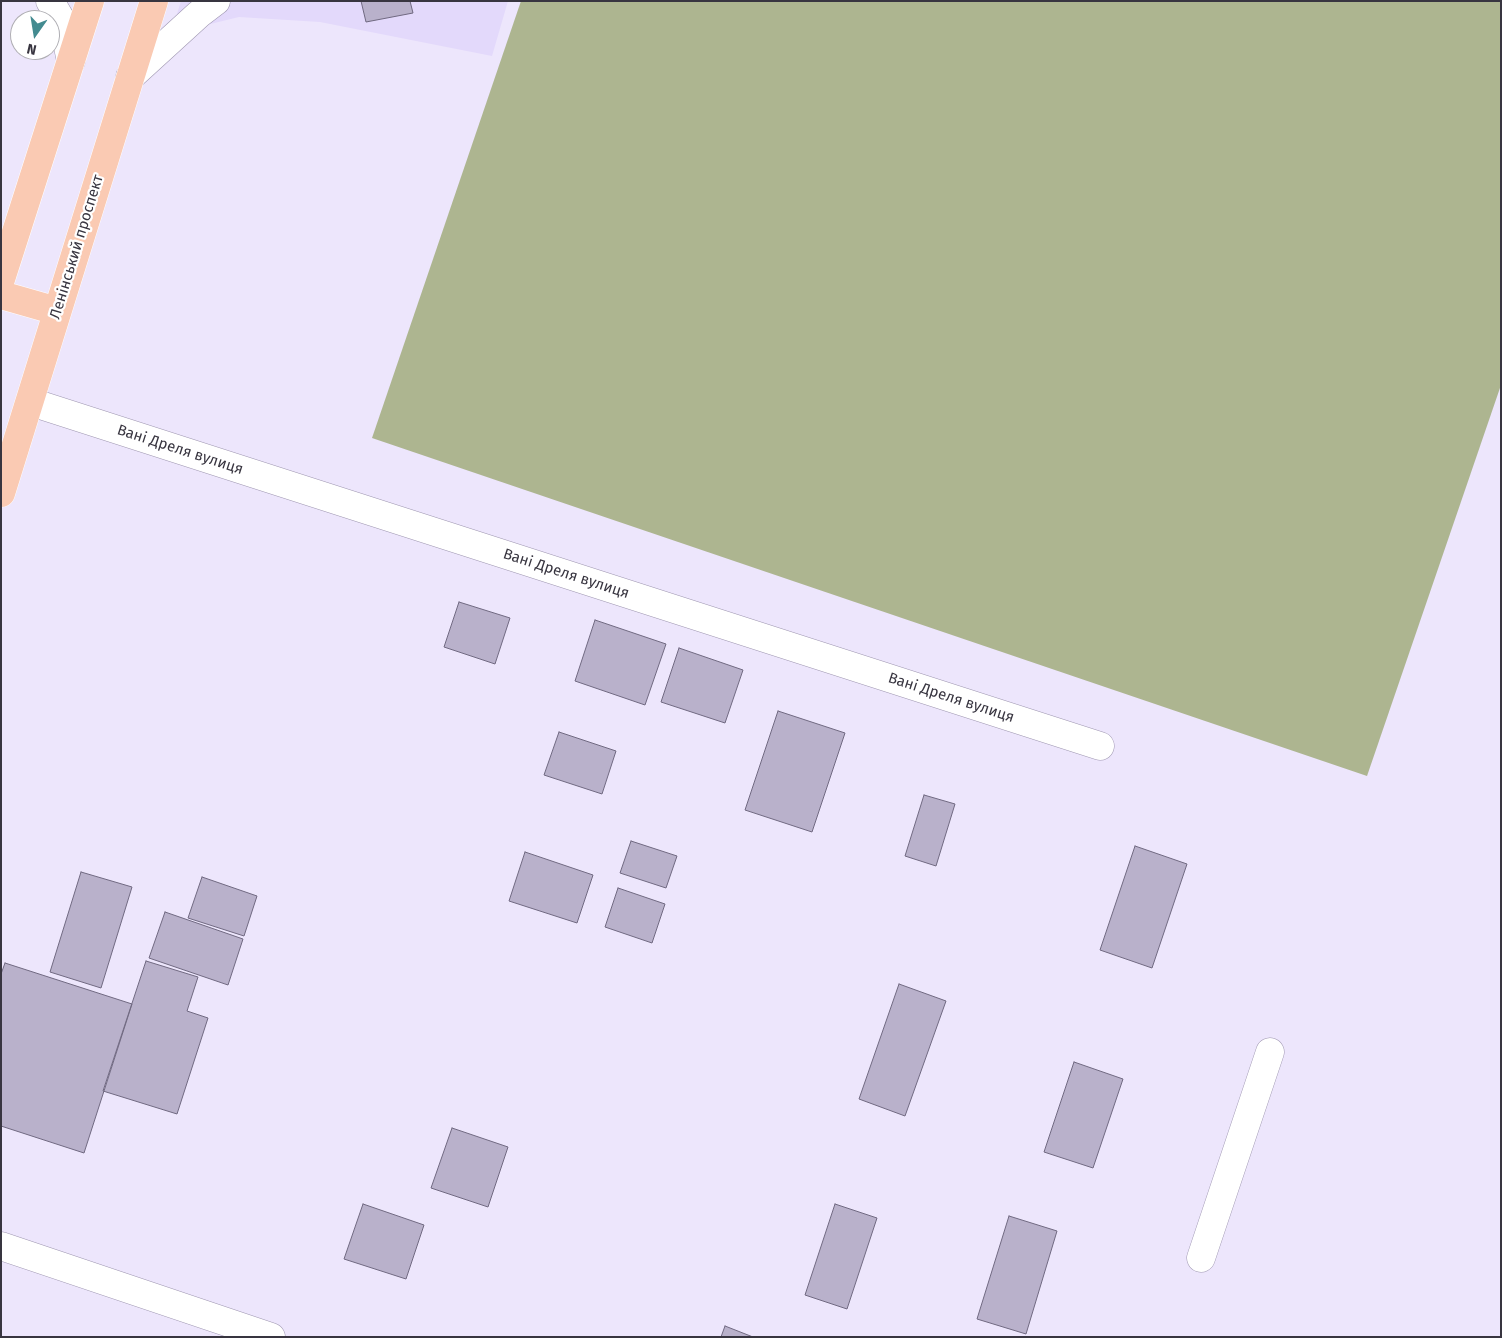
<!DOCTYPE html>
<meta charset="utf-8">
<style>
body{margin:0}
#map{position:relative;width:1502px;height:1338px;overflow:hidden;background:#ede6fc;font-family:"Fira Sans",sans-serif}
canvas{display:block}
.frame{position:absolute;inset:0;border:2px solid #383540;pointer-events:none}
.north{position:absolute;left:10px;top:10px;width:50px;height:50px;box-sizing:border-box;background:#fff;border:1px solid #afaeb3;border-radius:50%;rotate:193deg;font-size:14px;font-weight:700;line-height:20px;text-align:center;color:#383540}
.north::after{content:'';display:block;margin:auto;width:18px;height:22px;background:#438b90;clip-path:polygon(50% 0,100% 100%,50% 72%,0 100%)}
</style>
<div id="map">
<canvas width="1502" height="1338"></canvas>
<div class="frame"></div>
<div class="north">N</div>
</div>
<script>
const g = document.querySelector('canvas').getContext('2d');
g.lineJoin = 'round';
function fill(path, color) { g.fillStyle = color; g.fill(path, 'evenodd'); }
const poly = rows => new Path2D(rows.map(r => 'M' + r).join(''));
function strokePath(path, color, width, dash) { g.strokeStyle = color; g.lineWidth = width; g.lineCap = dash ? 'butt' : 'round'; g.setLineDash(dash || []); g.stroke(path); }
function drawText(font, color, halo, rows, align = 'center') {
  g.font = font + ' "Fira Sans",sans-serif'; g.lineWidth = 4.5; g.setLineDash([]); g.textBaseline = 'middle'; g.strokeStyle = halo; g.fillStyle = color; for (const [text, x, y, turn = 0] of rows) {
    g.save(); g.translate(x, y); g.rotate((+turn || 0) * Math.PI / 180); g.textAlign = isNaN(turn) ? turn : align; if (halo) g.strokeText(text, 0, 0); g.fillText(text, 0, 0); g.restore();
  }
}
fill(poly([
 [181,1,508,1,492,56,320,22,239,17,202,26,161,66]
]), '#e3d9fb');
fill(poly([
 [521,1,1501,1,1501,385,1367,776,372,438]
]), '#adb590');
const building = poly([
 [361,1,410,1,413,13,366,22,361,1],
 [459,602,510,618,495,664,444,647,459,602],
 [595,620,666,644,645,705,575,681,595,620],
 [679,648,743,670,725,723,661,702,679,648],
 [778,711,845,733,812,832,745,810,778,711],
 [559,732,616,751,602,794,544,775,559,732],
 [924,795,955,804,936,866,905,856,924,795],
 [631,841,677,856,666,888,620,873,631,841],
 [1135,846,1187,864,1152,968,1100,950,1135,846],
 [525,852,593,875,577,923,509,901,525,852],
 [81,872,132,887,101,988,50,972,81,872],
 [202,877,257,896,244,936,188,918,202,877],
 [618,888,665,904,652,943,605,927,618,888],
 [165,912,243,939,228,985,149,958,165,912],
 [146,961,198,977,187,1011,208,1018,177,1114,103,1091,146,961],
 [5,963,132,1004,84,1153,1,1126,1,974,5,963],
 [899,984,946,1001,905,1116,859,1099,899,984],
 [1074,1062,1123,1079,1093,1168,1044,1152,1074,1062],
 [452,1128,508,1147,488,1207,431,1188,452,1128],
 [363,1204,424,1225,406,1279,344,1259,363,1204],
 [835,1204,877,1218,847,1309,805,1295,835,1204],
 [1009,1216,1057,1231,1026,1334,977,1319,1009,1216],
 [725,1326,753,1337,721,1337,725,1326]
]);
fill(building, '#b9b1cb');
strokePath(building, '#706981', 1);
const minor = poly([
 [50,1,63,23,71,61],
 [130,77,199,14,216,1],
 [31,402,1100,746],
 [1,1246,271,1337],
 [1201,1258,1270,1052]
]);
const major = poly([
 [1,279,90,1],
 [1,295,57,311],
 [1,493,154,1]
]);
strokePath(minor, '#9f97b1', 29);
strokePath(major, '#fff', 29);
strokePath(minor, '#fff', 28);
strokePath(major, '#facab3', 28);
drawText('15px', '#383540', '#fff', [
 ["Ленінський проспект",77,247,-73],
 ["Вані Дреля вулиця",180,450,18],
 ["Вані Дреля вулиця",566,574,18],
 ["Вані Дреля вулиця",951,698,18]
]);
</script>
